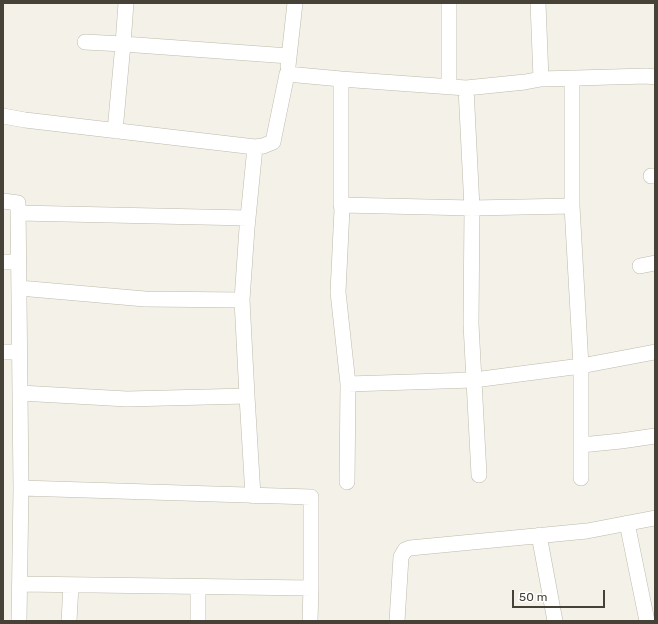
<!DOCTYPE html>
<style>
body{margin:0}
#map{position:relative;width:658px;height:624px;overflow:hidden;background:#f3f1e8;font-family:Rubik,sans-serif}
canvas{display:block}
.frame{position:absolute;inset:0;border:4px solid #464237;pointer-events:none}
.scale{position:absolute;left:512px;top:590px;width:93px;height:18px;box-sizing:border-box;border:2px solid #464237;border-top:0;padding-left:5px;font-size:12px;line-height:14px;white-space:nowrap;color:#464237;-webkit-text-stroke:3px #fff;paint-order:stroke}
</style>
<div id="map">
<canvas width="658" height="624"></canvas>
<div class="frame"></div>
<div class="scale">50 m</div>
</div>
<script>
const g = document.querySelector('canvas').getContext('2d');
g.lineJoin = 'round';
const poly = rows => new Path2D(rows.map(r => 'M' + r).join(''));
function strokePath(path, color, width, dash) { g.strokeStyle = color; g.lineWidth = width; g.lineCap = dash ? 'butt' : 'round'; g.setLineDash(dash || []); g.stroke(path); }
const minor = poly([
 [449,3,449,86],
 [538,3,541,79],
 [85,42,123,44,126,3],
 [288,66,295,3],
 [572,78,572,206,581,366,581,478],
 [466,88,472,208,471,324,479,475],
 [3,116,25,120,255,147],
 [115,131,123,44,289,56],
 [651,176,655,176],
 [3,201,18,203,21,488,19,621],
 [341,205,472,208,572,206],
 [18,213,248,218],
 [3,262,18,262],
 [640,266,655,263],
 [19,288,145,299,242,300,247,228,255,147,263,146,273,142,287,74,341,79],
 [242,300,247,396,253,496],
 [3,352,19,352],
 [348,384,474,380,581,366,655,352],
 [20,393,127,399,247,396],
 [581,445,621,441,655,436],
 [347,482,348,384,338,292,342,209,341,205,341,79,466,88,525,82,541,79,647,76,655,77],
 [21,488,311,497,311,588],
 [627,523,647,621],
 [539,535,555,621],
 [20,584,311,588,310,621],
 [69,621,71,585],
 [198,621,198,587],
 [397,621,401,557,405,550,410,548,587,531,655,518]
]);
strokePath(minor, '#bebaab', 16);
strokePath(minor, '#fff', 15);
</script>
